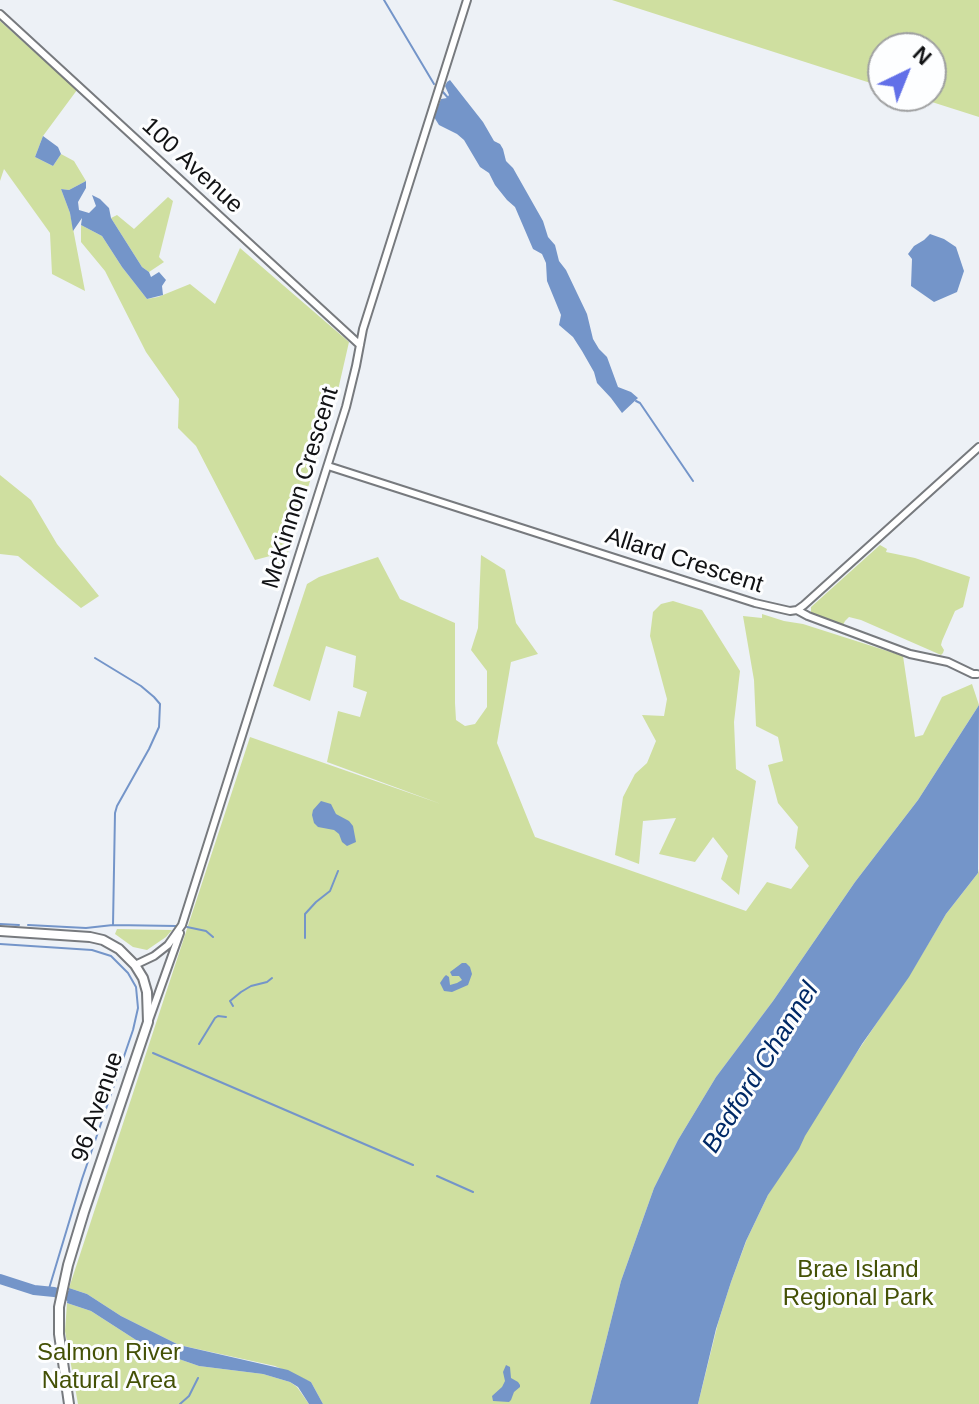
<!DOCTYPE html>
<style>
body{margin:0}
#map{position:relative;width:979px;height:1404px;overflow:hidden;background:#edf1f6;font-family:Helvetica,sans-serif}
canvas{display:block}
.north{position:absolute;left:867px;top:32px;width:80px;height:80px;box-sizing:border-box;background:#fdfeff;border:2px solid #9fa0a1;border-radius:50%;rotate:43deg;font-size:22px;font-weight:700;line-height:32px;text-align:center;color:#111214}
.north::after{content:'';display:block;margin:auto;width:28px;height:36px;background:#6270e8;clip-path:polygon(50% 0,100% 100%,50% 72%,0 100%)}
</style>
<div id="map">
<canvas width="979" height="1404"></canvas>
<div class="north">N</div>
</div>
<script>
const g = document.querySelector('canvas').getContext('2d');
g.lineJoin = 'round';
function fill(path, color) { g.fillStyle = color; g.fill(path, 'evenodd'); }
const poly = rows => new Path2D(rows.map(r => 'M' + r).join(''));
function strokePath(path, color, width, dash) { g.strokeStyle = color; g.lineWidth = width; g.lineCap = dash ? 'butt' : 'round'; g.setLineDash(dash || []); g.stroke(path); }
function drawText(font, color, halo, rows, align = 'center') {
  g.font = font + ' Helvetica,sans-serif'; g.lineWidth = 6; g.setLineDash([]); g.textBaseline = 'middle'; g.strokeStyle = halo; g.fillStyle = color; for (const [text, x, y, turn = 0] of rows) {
    g.save(); g.translate(x, y); g.rotate((+turn || 0) * Math.PI / 180); g.textAlign = isNaN(turn) ? turn : align; if (halo) g.strokeText(text, 0, 0); g.fillText(text, 0, 0); g.restore();
  }
}
fill(poly([
 [612,0,979,0,979,117,913,96,931,96,931,48,883,48,883,87],
 [0,21,77,90,43,136,35,157,53,166,61,154,74,161,86,181,69,190,61,189,70,213,85,291,52,274,50,233,4,169,0,181],
 [168,197,173,201,159,257,164,262,149,272,142,267,111,218,117,215,134,229],
 [81,225,102,236,122,267,147,299,158,297,190,284,215,304,240,248,349,342,338,390,282,572,270,556,255,560,196,446,178,428,179,399,146,352,105,271,81,242],
 [0,475,31,500,57,544,99,596,81,608,18,556,0,554],
 [880,545,887,549,886,552,915,558,970,577,963,607,955,611,942,641,941,645,944,650,943,653,941,655,861,620,849,617,845,621,843,625,811,613,811,607],
 [481,555,505,570,516,623,538,654,511,662,497,743,535,837,746,911,767,882,791,889,809,866,795,848,798,827,778,803,768,765,783,761,778,737,756,726,754,680,743,616,762,618,762,614,784,621,803,624,903,656,915,737,923,735,942,697,972,684,979,705,918,800,855,882,773,1001,716,1077,678,1140,654,1188,621,1281,590,1404,323,1404,311,1382,275,1366,179,1345,121,1316,87,1294,69,1288,250,737,441,804,327,762,338,711,360,717,367,692,353,687,356,656,326,646,310,701,273,686,307,584,319,577,378,557,400,599,455,623,455,703,456,720,465,726,475,724,487,707,487,671,471,650,478,628],
 [673,601,702,610,740,671,734,722,736,769,756,781,739,895,721,879,728,856,713,837,695,862,659,854,676,818,643,821,639,864,615,855,623,797,635,774,647,763,656,741,642,715,664,716,667,699,650,636,653,612,661,604],
 [979,869,979,1404,698,1404,718,1323,731,1282,747,1239,768,1195,837,1082,915,966,946,914,978,873],
 [117,929,172,930,166,937,147,950,133,947,115,934],
 [67,1303,91,1311,150,1349,199,1366,263,1374,290,1382,297,1387,309,1404,78,1404,65,1331]
]), '#cfdfa0');
fill(poly([
 [450,80,483,122,494,141,500,144,503,149,506,161,513,168,543,221,548,237,555,245,559,261,566,270,587,314,593,339,599,349,607,357,618,387,631,392,638,398,622,413,611,398,597,383,594,372,582,351,573,337,559,325,561,315,547,281,546,263,542,254,533,249,515,207,507,200,495,185,489,173,480,167,464,140,457,134,439,125,434,117,441,99,447,98,449,95,445,86,447,82],
 [43,136,58,147,61,154,53,166,35,157],
 [86,181,86,188,78,202,79,210,89,213,96,206,92,195,100,199,109,208,111,218,142,267,149,272,151,277,159,272,166,280,162,286,163,295,147,299,122,267,102,236,81,225,82,218,73,231,70,213,61,189,69,190],
 [930,234,944,239,956,247,964,271,957,292,934,302,911,286,912,259,908,254,914,246,924,240],
 [979,705,978,873,946,914,909,977,862,1044,805,1136,799,1149,768,1195,746,1241,731,1282,716,1329,698,1404,590,1404,621,1281,654,1188,678,1140,716,1077,773,1001,855,882,918,800],
 [321,801,331,804,336,814,349,821,353,826,356,842,347,846,342,842,339,834,334,830,318,827,314,823,312,815,313,810],
 [462,963,466,963,470,967,472,974,468,985,452,992,444,991,440,983,444,977,446,975,449,977,450,985,457,983,462,980,459,976,452,976,450,972],
 [69,1288,87,1294,121,1316,179,1345,288,1370,311,1382,323,1404,309,1404,298,1387,290,1382,263,1374,199,1366,150,1349,91,1311,67,1303],
 [506,1365,510,1367,511,1378,518,1382,520,1385,520,1387,514,1392,511,1400,509,1402,493,1401,492,1396,502,1387,505,1381,503,1372]
]), '#7495c9');
strokePath(poly([
 [384,0,434,84],
 [443,92,449,99],
 [636,401,640,403,693,481],
 [95,658,141,686,154,697,160,704,159,727,149,749,117,806,115,813,113,925],
 [0,924,19,925],
 [28,925,86,928,113,925,176,926],
 [187,927,206,931,213,937],
 [305,938,305,914,316,902,330,891,338,871],
 [0,944,92,950,111,956,128,973,136,987,138,1008,133,1030,82,1179,48,1292],
 [233,1006,230,1001,241,992,251,986,267,982,272,978],
 [199,1044,215,1018,218,1016,226,1017],
 [153,1053,413,1165],
 [437,1176,473,1192],
 [180,1404,189,1396,198,1378]
]), '#7495c9', 2);
strokePath(poly([
 [0,1279,34,1290,54,1292,79,1299]
]), '#7495c9', 10);
const minor = poly([
 [0,14,360,345],
 [328,466,755,603,790,611,797,610,804,605,979,447],
 [797,610,808,616,910,654,948,662,973,674,977,674],
 [135,965,154,956,168,945,182,925,346,407,356,366,363,329,467,0],
 [149,1020,180,933]
]);
const major = poly([
 [0,931,90,937,103,940,119,949,135,965,143,978,147,992,148,1022,84,1212,68,1265,59,1307,59,1334,69,1404]
]);
strokePath(minor, '#777a7e', 10);
strokePath(major, '#777a7e', 12);
strokePath(minor, '#fff', 6);
strokePath(major, '#fff', 8);
drawText('24px', '#111214', '#fdfeff', [
 ["100 Avenue",192,166,43],
 ["McKinnon Crescent",301,488,-73],
 ["Allard Crescent",684,561,18],
 ["96 Avenue",98,1107,-71]
]);
drawText('24px', '#445106', '#fdfeff', [
 ["Brae Island",858,1270],
 ["Regional Park",858,1298],
 ["Salmon River",109,1353],
 ["Natural Area",109,1381]
]);
drawText('italic 26px', '#002966', '#fdfeff', [
 ["Bedford Channel",761,1068,-58]
]);
</script>
